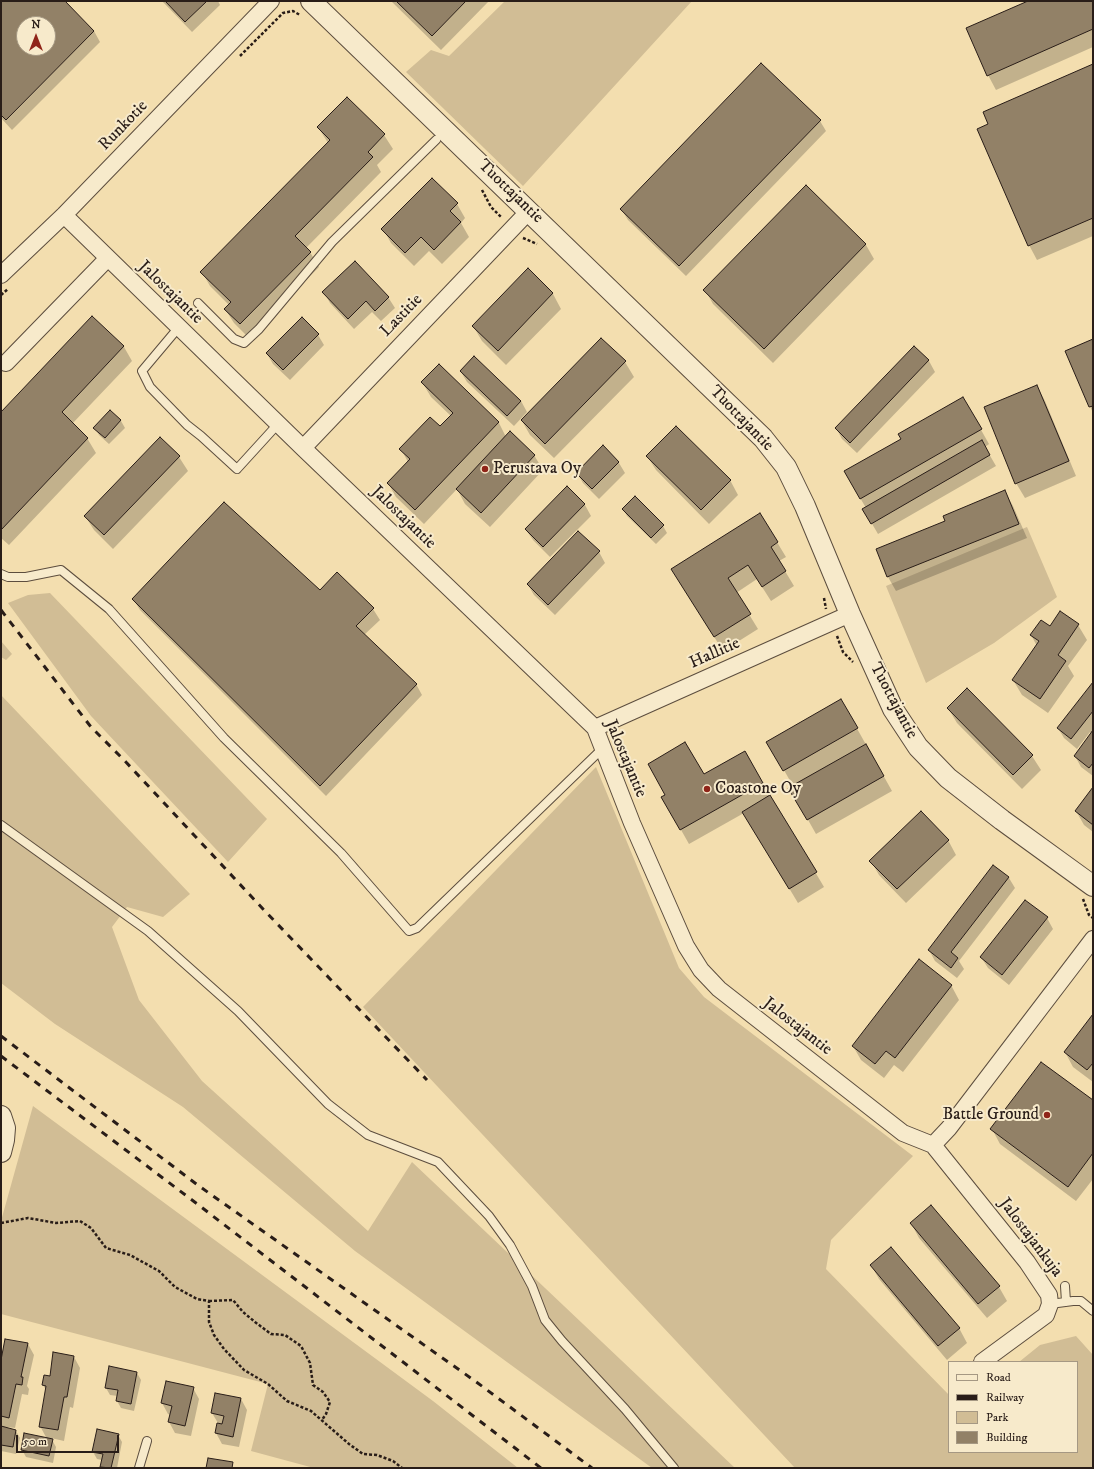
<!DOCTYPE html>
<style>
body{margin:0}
#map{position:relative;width:1094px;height:1469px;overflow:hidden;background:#f3deaf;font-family:"IM FELL DW Pica",serif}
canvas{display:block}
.frame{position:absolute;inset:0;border:2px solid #291d18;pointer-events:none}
.legend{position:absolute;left:948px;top:1361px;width:130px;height:92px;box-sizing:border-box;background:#f7eacb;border:1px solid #a59883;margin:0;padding:5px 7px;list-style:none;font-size:12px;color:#291d18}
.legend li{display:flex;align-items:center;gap:8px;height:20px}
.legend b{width:20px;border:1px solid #a59883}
.north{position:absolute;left:16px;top:16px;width:40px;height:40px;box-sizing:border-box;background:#f7eacb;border:1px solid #a59883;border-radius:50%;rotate:0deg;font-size:11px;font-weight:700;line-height:16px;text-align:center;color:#291d18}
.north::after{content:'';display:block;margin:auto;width:14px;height:18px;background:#8f2418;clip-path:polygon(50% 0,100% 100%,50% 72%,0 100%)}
.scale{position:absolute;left:16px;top:1435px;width:103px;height:18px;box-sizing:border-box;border:2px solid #291d18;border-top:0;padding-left:5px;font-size:12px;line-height:14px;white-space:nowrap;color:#291d18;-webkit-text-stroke:3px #f7eacb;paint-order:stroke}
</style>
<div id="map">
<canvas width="1094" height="1469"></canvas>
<div class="frame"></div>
<ul class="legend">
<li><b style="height:5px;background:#f7eacb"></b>Road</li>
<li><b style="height:5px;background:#291d18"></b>Railway</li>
<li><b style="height:11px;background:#d1bd95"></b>Park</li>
<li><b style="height:11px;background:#928167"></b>Building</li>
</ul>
<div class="north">N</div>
<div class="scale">50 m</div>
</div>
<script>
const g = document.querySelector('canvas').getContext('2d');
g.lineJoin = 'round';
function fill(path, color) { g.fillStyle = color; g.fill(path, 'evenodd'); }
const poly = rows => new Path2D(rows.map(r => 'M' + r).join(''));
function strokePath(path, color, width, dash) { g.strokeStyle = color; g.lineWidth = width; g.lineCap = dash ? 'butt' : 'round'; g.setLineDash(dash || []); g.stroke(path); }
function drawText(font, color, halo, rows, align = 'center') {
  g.font = font + ' "IM FELL DW Pica",serif'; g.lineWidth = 4; g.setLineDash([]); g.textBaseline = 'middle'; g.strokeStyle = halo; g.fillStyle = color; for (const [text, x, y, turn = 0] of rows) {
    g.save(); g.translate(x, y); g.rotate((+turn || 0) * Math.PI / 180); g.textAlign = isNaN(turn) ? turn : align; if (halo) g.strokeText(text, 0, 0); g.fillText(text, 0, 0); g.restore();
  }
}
fill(poly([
 [505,1,692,1,523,186,406,72,431,50,449,56],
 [1027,527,1057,597,994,643,926,683,886,586],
 [50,593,267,819,228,862,91,716,8,603,28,595],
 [1,641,12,654,6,660,1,657],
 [1,695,190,894,163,917,127,907,112,927,139,1000,202,1081,368,1231,412,1162,735,1468,652,1468,355,1251,183,1107,55,1024,1,983],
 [596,767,679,968,704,997,913,1156,831,1240,826,1269,949,1395,949,1452,1077,1452,1077,1362,1019,1362,1040,1345,1076,1336,1093,1355,1093,1468,795,1468,363,1007],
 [33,1106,433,1401,518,1468,314,1468,251,1451,268,1384,1,1314,1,1221]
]), '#d1bd95');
fill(poly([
 [1,1,63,1,94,31,100,42,12,130,1,118],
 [24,24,48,24,48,48,24,48],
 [162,1,218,1,220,5,192,32],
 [391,1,489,1,441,50],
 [1031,1,1093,1,1093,47,996,90,988,75],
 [1093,66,1093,236,1037,260,1029,245],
 [820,121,826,131,686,276,628,220,621,209],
 [318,127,384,135,393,149,377,165,381,172,306,248,310,252,319,267,249,338,234,323,225,309,229,305,210,286,202,272,328,143],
 [806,187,866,245,874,259,773,363,713,304,705,290],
 [457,204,465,218,461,223,469,237,442,264,429,251,414,266,391,243,383,229],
 [528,270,553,294,561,309,506,365,482,341,473,326],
 [324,292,388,297,395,308,381,321,372,312,354,329,330,303],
 [92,317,124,347,132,361,72,424,87,438,96,453,9,545,1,538,1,414],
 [318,335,324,345,290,380,273,364,267,354],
 [601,339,625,362,634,377,554,458,530,435,522,421],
 [1093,340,1093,413,1066,352],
 [914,347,929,361,935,372,857,453,842,439,836,428],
 [439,365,499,423,506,437,534,455,543,470,490,527,465,504,457,489,424,524,396,497,388,483,408,462,401,449,440,428,451,416,431,397,422,382],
 [461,372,521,401,527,412,514,426,467,382],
 [1037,386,1045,401,1076,476,1025,498,1016,483],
 [963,398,989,444,985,447,996,466,878,534,864,510,866,508,845,472,902,439],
 [110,411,121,421,125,428,109,444,99,435,95,428],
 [603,447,619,463,625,473,599,499,583,483,577,473],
 [647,456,730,480,738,495,709,524,656,470],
 [179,457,188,471,113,549,94,530,85,516],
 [567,488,585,505,591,516,550,557,533,540,526,530],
 [1005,492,1013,506,1027,538,896,591,888,577,877,550,946,521],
 [623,509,663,526,667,533,656,544,627,516],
 [760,514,786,557,779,561,794,586,771,601,757,579,736,593,758,629,723,651,681,584],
 [599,552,605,563,555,615,534,595,528,585],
 [338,574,373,609,380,620,364,635,416,684,422,695,326,796,140,610,133,599,320,592],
 [1078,625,1087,640,1068,666,1074,676,1048,713,1022,695,1013,680,1037,646,1031,635,1050,627],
 [1093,683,1093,776,1081,767,1075,756,1092,734,1090,732,1077,749,1064,738,1058,728],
 [967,690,1032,756,1041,770,1022,789,957,723,948,708],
 [841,700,892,791,816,834,790,788,793,786,768,742],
 [744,752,824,887,798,903,744,813,689,844,663,798],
 [1093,788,1093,832,1084,825,1076,811],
 [948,840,956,855,906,903,879,875,871,861],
 [994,866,1009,878,1015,888,959,961,964,969,957,978,935,961,929,950],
 [1047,918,1053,929,1009,985,988,968,981,957],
 [951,985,959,1000,903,1072,894,1065,884,1078,861,1060,853,1046],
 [1093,1016,1093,1082,1073,1067,1065,1052],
 [1093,1102,1093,1179,1076,1201,1000,1144,992,1129],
 [911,1223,999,1287,1007,1301,987,1318,919,1238],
 [871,1265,959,1328,967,1343,947,1360,879,1279],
 [28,1344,34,1355,27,1386,29,1389,28,1395,22,1394,15,1428,7,1427,6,1429,16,1431,20,1438,16,1454,1,1451,1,1365],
 [54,1353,74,1357,80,1368,73,1408,70,1407,64,1441,51,1438,56,1447,53,1463,26,1457,22,1450,47,1439,40,1426,46,1390,43,1385,51,1378],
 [137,1373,141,1380,134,1411,121,1408,117,1401,118,1396,110,1395,106,1388],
 [167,1382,193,1388,199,1399,191,1436,175,1433,169,1422,171,1415,168,1414,162,1403],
 [216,1394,241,1399,247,1410,239,1447,222,1444,216,1433,218,1423,212,1413],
 [118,1435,122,1442,117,1468,101,1468,102,1460,97,1459,93,1452]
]), '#0003');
const building = poly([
 [1,1,65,1,94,31,6,120,1,115,1,1],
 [24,24,48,24,48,48,24,48,24,24],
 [165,1,207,1,185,22,165,1],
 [396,1,466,1,432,36,396,1],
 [1028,1,1093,1,1093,29,987,76,966,28,1028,1],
 [761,63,821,120,679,266,620,209,761,63],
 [1093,64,1093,218,1028,246,977,129,988,124,983,112,1093,64],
 [347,97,385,134,368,152,373,157,295,236,311,252,240,324,224,309,231,302,200,272,330,140,317,127,347,97],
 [432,178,458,203,450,211,461,222,434,250,421,237,405,253,381,229,432,178],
 [806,185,866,244,764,349,703,290,806,185],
 [355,261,389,297,375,311,366,301,348,319,322,292,355,261],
 [528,268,553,293,498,351,472,326,528,268],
 [92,316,124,346,62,412,88,438,1,530,1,412,92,316],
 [302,317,319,334,283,370,266,353,302,317],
 [601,338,626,361,545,444,521,420,601,338],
 [1093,339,1093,406,1089,407,1065,351,1093,339],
 [914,346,929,360,850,443,835,428,914,346],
 [474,356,521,401,507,416,460,371,474,356],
 [439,364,499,422,415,510,387,483,410,459,399,449,430,417,440,426,453,413,421,382,439,364],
 [1037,385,1069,461,1015,484,984,407,1037,385],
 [963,397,982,429,860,499,844,471,901,439,898,434,963,397],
 [110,410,121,420,105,438,93,428,110,410],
 [676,426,731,480,701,510,646,456,676,426],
 [510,431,535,455,481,513,456,489,510,431],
 [160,437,180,456,104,535,84,516,160,437],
 [982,440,990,455,871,524,862,509,982,440],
 [603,445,619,462,592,489,576,473,603,445],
 [567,486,585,504,543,547,525,529,567,486],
 [1005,490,1019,524,887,577,876,549,945,521,943,516,1005,490],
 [635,496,664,525,651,538,622,509,635,496],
 [224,502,320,590,337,572,374,608,356,626,417,684,320,786,132,599,224,502],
 [760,513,778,542,771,547,786,571,762,587,748,565,728,578,751,614,714,637,671,569,760,513],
 [578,531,600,551,548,605,527,584,578,531],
 [1060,611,1079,624,1058,655,1066,661,1040,699,1012,680,1039,641,1030,635,1041,620,1050,626,1060,611],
 [1093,682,1093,711,1071,739,1057,728,1093,682],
 [967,688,1033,755,1013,775,947,708,967,688],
 [841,699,858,728,783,771,766,742,841,699],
 [1093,730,1093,763,1089,768,1074,756,1093,730],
 [685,742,704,774,745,751,763,783,680,830,661,797,665,795,648,764,685,742],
 [866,744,884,776,807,820,788,788,866,744],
 [1093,787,1093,825,1075,811,1093,787],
 [770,795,817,872,789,889,742,812,770,795],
 [921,811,949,840,897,889,869,861,921,811],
 [993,865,1009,877,951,952,958,958,951,968,928,950,993,865],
 [1025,900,1048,917,1002,975,980,957,1025,900],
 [919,959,952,985,895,1058,886,1051,875,1064,852,1046,919,959],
 [1093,1014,1093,1063,1087,1070,1064,1052,1093,1014],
 [1041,1062,1093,1100,1093,1153,1068,1187,990,1129,1041,1062],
 [931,1205,1000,1286,978,1304,910,1223,931,1205],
 [891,1247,960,1328,938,1346,870,1265,891,1247],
 [5,1339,28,1343,21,1377,23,1377,22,1385,16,1384,9,1418,1,1416,1,1360,5,1339],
 [53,1352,74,1356,67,1397,64,1397,58,1430,39,1427,46,1386,42,1385,44,1375,50,1376,53,1352],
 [109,1366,137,1372,131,1404,116,1401,118,1390,105,1388,109,1366],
 [166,1381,194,1387,185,1426,168,1422,172,1406,161,1403,166,1381],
 [215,1393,241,1398,233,1437,215,1433,217,1423,222,1424,224,1416,211,1413,215,1393],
 [1,1426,16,1430,13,1447,1,1445,1,1426],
 [97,1429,119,1434,111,1468,100,1467,103,1454,92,1452,97,1429],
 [24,1433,53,1439,49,1456,21,1450,24,1433],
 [208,1458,233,1462,232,1468,206,1468,208,1458]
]);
fill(building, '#928167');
strokePath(building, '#291d18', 1);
const service = poly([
 [198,303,234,339,244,343,259,329,332,242,436,140],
 [179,327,142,371,150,387,187,425,201,436,237,469,278,424],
 [1,574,8,577,26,577,61,570,109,609,224,738,341,853,409,931,417,928,603,748],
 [1,825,148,931,238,1011,328,1104,368,1135,438,1162,489,1216,510,1245,532,1286,545,1320,562,1341,625,1409,674,1468],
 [1065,1286,1066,1302],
 [1050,1304,1073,1301,1081,1301,1093,1311],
 [139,1468,147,1441]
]);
const minor = poly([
 [64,215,303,448,595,728,632,823,686,946,701,970,719,989,903,1133,933,1145,949,1128,1093,939],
 [1,275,64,215,271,1],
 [6,363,108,258],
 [303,448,529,211],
 [595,728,850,614],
 [933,1145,1027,1262,1049,1295,1050,1304,1046,1315,982,1362]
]);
const tertiary = poly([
 [311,1,763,438,786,467,805,506,850,614,893,709,918,747,948,778,1002,820,1093,886],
 [1,1116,5,1128,4,1140,1,1152]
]);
strokePath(service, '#5c4d3e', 10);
strokePath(minor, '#5c4d3e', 18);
strokePath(tertiary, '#5c4d3e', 22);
strokePath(poly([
 [240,56,283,13,293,11,300,15],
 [482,190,491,207,502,218],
 [523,238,537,244],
 [1,295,8,289],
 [824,598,826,609],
 [837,636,843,652,853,662],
 [1083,899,1089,915,1093,918],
 [1,1223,28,1218,56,1223,80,1221,91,1228,106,1248,130,1255,159,1271,175,1287,197,1299,209,1301,209,1322,214,1335,224,1349,244,1370,268,1384,287,1401,311,1411,349,1444,363,1454,377,1455,393,1461,402,1468],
 [209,1301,233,1300,243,1312,255,1322,271,1334,285,1335,301,1346,310,1363,313,1385,323,1392,330,1402,326,1414,322,1420]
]), '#291d18', 2.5, [3, 2]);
strokePath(service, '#f7eacb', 8);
strokePath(minor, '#f7eacb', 16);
strokePath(tertiary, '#f7eacb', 20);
strokePath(poly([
 [1,610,91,727,124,760,263,909,427,1080],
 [1,1036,199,1186,475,1381,592,1468],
 [1,1056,192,1200,541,1468]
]), '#291d18', 3, [7, 7]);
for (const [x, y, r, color] of [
 [485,469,4,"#8f2418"],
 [707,789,4,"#8f2418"],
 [1047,1115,4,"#8f2418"]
]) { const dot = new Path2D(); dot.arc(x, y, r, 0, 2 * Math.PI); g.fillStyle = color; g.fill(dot); strokePath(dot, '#f7eacb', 1.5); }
drawText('17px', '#291d18', '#f7eacb', [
 ["Runkotie",124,126,-46],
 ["Tuottajantie",510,192,44],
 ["Jalostajantie",170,293,44],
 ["Lastitie",402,316,-46],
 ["Tuottajantie",741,419,46],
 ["Jalostajantie",403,518,44],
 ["Hallitie",715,654,-24],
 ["Tuottajantie",893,701,62],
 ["Jalostajantie",625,759,67],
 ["Jalostajantie",797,1027,38],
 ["Jalostajankuja",1030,1238,53]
]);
drawText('17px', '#291d18', '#f7eacb', [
 ["Perustava Oy",493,469],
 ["Coastone Oy",715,789],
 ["Battle Ground",1039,1115,"right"]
], 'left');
</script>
